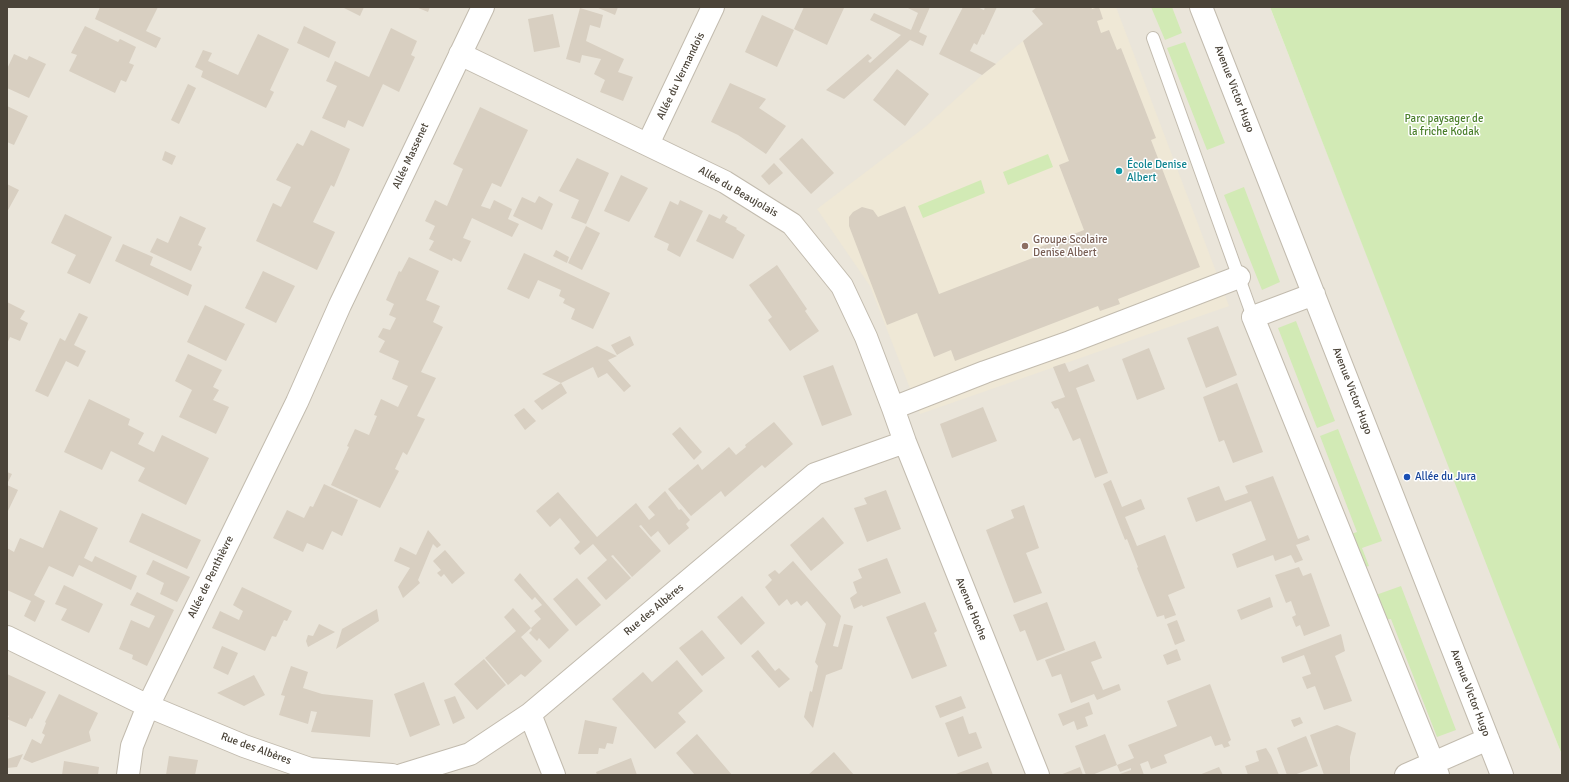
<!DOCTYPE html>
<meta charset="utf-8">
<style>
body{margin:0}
#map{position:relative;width:1569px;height:782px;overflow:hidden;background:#f6f3ec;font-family:Signika,sans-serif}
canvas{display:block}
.frame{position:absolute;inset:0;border:8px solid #4b4439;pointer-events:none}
</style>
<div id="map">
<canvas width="1569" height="782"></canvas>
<div class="frame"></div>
</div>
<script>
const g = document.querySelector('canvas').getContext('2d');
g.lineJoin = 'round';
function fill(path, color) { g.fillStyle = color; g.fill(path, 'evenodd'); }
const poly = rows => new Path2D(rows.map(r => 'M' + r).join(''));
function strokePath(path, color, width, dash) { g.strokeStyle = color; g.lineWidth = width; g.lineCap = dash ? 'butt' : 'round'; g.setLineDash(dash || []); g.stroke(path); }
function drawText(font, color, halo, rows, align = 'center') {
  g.font = font + ' Signika,sans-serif'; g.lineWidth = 3; g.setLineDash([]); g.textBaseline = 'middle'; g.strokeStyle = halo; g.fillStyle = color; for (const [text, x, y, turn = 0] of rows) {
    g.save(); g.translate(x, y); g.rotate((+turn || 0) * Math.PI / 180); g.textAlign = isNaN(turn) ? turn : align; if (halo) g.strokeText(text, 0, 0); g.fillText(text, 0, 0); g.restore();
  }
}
fill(poly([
 [7,7,1270,7,1562,755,1562,775,7,775]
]), '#eae5da');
fill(poly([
 [1064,7,1116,7,1229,306,920,414,870,286,817,209,925,127,982,75]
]), '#efe8d6');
fill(poly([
 [1151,7,1172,7,1182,33,1165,40],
 [1270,7,1562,7,1562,755,1501,602],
 [1185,42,1225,143,1207,150,1167,48],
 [1048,154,1053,167,1008,185,1003,172],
 [981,180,985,193,923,218,918,206],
 [1244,187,1280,282,1262,290,1224,195],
 [1296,321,1335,421,1317,428,1278,328],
 [1338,429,1382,541,1362,548,1369,566,1362,568,1348,535,1357,532,1320,436],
 [1401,586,1456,730,1437,737,1391,619,1381,620,1373,596]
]), '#d2eab5');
fill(poly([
 [100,7,158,7,146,31,161,38,156,48,95,19],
 [342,7,364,7,360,16],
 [416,7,430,7,428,12],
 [596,7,618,7,615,15],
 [804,7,842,7,844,8,827,45,794,29],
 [906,7,930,7,919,32,927,36,923,46,910,40,844,99,826,90,868,54,872,58,868,61,870,63,901,35,870,20,874,13,911,30,918,13],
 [963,7,977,7,984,10,985,7,997,7,984,35,982,34,977,45,974,43,970,51,996,64,982,75,939,54],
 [1037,7,1091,7,1092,9,1099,7,1103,19,1097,21,1101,33,1109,30,1117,50,1121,48,1156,138,1151,140,1200,267,1118,299,1120,304,1100,311,1098,306,955,361,951,350,934,357,917,313,887,325,849,226,849,217,853,212,862,207,873,210,878,217,905,206,939,294,1043,254,1040,247,1084,230,1059,165,1069,161,1023,41,1043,24,1032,11],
 [580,8,603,15,600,28,590,25,586,41,624,59,618,72,633,77,623,101,600,92,605,80,594,74,601,59,582,55,580,63,566,59],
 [553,14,560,47,534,52,528,19],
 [762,15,794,30,777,67,745,52],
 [85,26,118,42,120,39,136,47,129,63,134,65,126,82,121,80,115,93,69,71,77,55,71,53],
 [304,26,336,42,329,58,297,43],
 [391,28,417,41,411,55,415,57,399,92,383,84,363,127,348,120,345,128,322,118,337,86,326,81,335,61,369,77],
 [258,34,289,49,270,90,274,92,266,108,201,77,203,71,195,67,203,50,212,53,208,61,238,75],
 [14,54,27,60,29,56,46,64,29,98,7,88,7,69],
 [897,69,929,94,905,126,873,100],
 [730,83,766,99,759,108,786,126,766,154,738,135,711,122],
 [188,84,196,88,179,124,171,120],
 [7,106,28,116,14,145,7,142],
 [480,107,528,130,501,187,492,183,481,206,490,209,494,200,512,209,508,219,519,224,512,237,472,218,463,238,471,241,461,262,453,258,452,261,429,250,434,241,429,239,435,226,425,221,435,200,447,206,463,169,453,164],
 [311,130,350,149,334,187,331,185,313,222,335,232,317,270,256,241,273,203,281,207,291,187,276,180,297,143,303,146],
 [802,138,834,173,811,194,779,159],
 [165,151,176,156,172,165,162,160],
 [577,158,609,173,586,224,571,218,579,200,559,191],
 [774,163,783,173,769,185,761,176],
 [621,175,648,188,629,222,604,211],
 [7,184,19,190,7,212],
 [539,196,553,204,542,230,513,216,522,197,535,203],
 [680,200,703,211,680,257,667,250,669,244,654,237,670,201,678,205],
 [65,214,112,237,90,284,67,273,76,255,51,243],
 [709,214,720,219,723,214,728,217,725,222,737,228,736,229,745,235,733,259,696,241],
 [180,216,206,228,198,245,202,247,191,271,150,252,157,238,168,243],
 [586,226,600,233,582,270,568,263],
 [123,244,153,257,150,265,192,285,188,296,115,261],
 [556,250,569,257,567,263,553,256],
 [524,253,610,293,593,329,571,319,575,309,563,303,565,299,559,296,561,290,538,280,529,299,507,289],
 [409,257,439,271,426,300,440,306,433,322,443,327,421,372,436,378,417,416,425,419,407,455,403,452,395,469,399,471,380,508,331,485,349,447,347,446,355,429,369,435,377,416,374,415,381,399,398,407,408,386,392,379,399,361,379,352,385,341,378,337,383,328,390,330,396,318,389,315,394,304,386,300,399,271,401,272],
 [777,265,807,309,805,311,819,331,790,351,768,320,772,317,749,285],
 [263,271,295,286,276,323,245,308],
 [7,302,25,311,20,319,28,323,20,341,10,337,7,344],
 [205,305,245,324,226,361,187,342],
 [79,313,88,317,74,345,86,351,78,367,66,361,48,397,35,391,60,338,65,341],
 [1218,326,1237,375,1206,388,1187,338],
 [630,336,634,345,617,355,611,345],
 [597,346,617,356,608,360,631,386,624,392,607,373,598,378,593,367,561,383,542,374],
 [1149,348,1165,389,1137,400,1122,359],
 [188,354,222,370,213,387,219,390,213,400,229,407,216,434,179,417,192,390,175,381],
 [1065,363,1069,372,1088,364,1095,381,1076,388,1108,473,1095,478,1080,438,1073,441,1058,408,1055,409,1051,402,1065,397,1053,367],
 [833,365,852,415,822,426,803,376],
 [561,383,567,393,542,410,534,401],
 [1237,383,1263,452,1233,463,1224,440,1219,442,1203,397],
 [89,399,130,419,128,425,144,433,138,444,154,452,162,435,209,458,186,505,138,481,145,468,111,451,102,470,64,452],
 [983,407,997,441,952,458,940,424],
 [524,408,536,421,525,430,514,415],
 [774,422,793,444,765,468,762,465,725,497,721,491,691,516,668,489,698,464,702,470,729,447,736,455,746,447,745,445],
 [680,427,702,452,694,460,672,434],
 [7,472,12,474,7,484],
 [1273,476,1298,539,1308,535,1310,540,1296,545,1303,560,1295,563,1291,555,1275,561,1273,555,1237,568,1232,554,1266,540,1251,501,1196,522,1187,498,1219,486,1225,501,1248,493,1245,486],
 [1111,480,1122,507,1141,499,1145,509,1125,517,1137,546,1165,535,1185,588,1168,595,1176,615,1165,619,1164,615,1157,617,1137,568,1138,567,1127,539,1125,540,1103,484],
 [324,484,358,500,342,536,332,531,323,550,307,543,303,552,273,538,287,510,304,518,310,506,313,507],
 [7,485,18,490,7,513],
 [886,490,901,529,867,542,854,508,867,504,864,498],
 [665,491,679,510,681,509,690,520,686,524,689,528,669,545,658,531,651,537,641,525,639,526,661,551,632,577,613,555,611,556,631,578,606,600,587,578,607,560,593,544,580,555,574,548,580,542,560,518,550,527,536,511,558,492,597,537,636,503,649,520,655,515,648,507],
 [1024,505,1039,548,1026,553,1042,593,1014,603,986,530,1014,518,1011,510],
 [60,510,98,528,84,558,92,562,95,556,137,576,131,590,79,565,73,577,49,566,34,595,45,601,35,622,24,616,31,601,7,590,7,548,14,552,20,538,43,548],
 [142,513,201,540,187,569,129,542],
 [823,517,844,543,811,571,790,545],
 [428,530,441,545,437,548,433,544,418,580,420,583,403,598,398,587,410,568,394,561,400,547,416,555],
 [445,550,465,573,452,584,444,574,441,577,437,573,441,570,433,561],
 [887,558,901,593,863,607,862,605,854,609,850,598,857,593,853,582,862,578,858,569],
 [153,560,190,577,177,602,160,594,164,583,146,574],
 [793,561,841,616,833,646,838,647,844,624,853,626,842,669,826,675,813,728,804,717,810,691,812,692,818,666,815,662,826,624,807,601,801,606,797,601,791,605,787,599,779,606,765,587,772,580,768,575,775,570,779,574],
 [1299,567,1303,576,1311,573,1330,626,1304,636,1300,625,1296,627,1292,617,1296,615,1291,601,1286,603,1275,575],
 [520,573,569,630,549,649,539,638,537,641,529,633,532,630,531,628,521,637,542,661,525,677,521,674,508,685,485,658,516,631,504,617,513,608,531,628,541,619,534,611,542,605,535,597,532,600,514,580],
 [577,578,601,605,576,626,553,599],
 [64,585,103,604,89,633,61,620,67,609,55,604],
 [242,587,292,611,287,621,284,620,276,637,272,636,265,651,212,628,220,611,239,620,243,611,233,605],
 [137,592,174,610,147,666,132,659,133,655,119,649,131,620,149,628,155,616,130,605],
 [742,596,765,623,741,645,717,617],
 [1270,597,1273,607,1241,620,1237,610],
 [925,602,937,631,934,633,947,666,912,679,886,617],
 [1047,602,1065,650,1037,661,1025,630,1020,632,1013,615],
 [377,609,379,621,336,649,342,629],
 [1177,620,1185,641,1175,645,1167,624],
 [319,624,335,632,308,647,306,641,308,635,313,636],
 [702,630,725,658,702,676,679,648],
 [1341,634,1345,651,1335,656,1352,701,1324,710,1315,686,1307,689,1302,677,1311,674,1304,655,1283,663,1281,657],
 [1095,641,1102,658,1091,662,1103,690,1119,684,1121,690,1097,700,1094,694,1071,703,1061,674,1052,677,1045,660],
 [222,646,238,653,228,675,213,668],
 [1177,649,1181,660,1167,665,1163,655],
 [758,650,775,671,779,668,790,679,779,688,751,656],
 [484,659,506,685,477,710,454,684],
 [677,660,703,691,678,713,686,722,655,749,612,699,643,672,652,682],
 [291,666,308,672,303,688,322,694,373,700,370,737,311,732,317,712,311,711,308,724,279,715,285,696,281,695],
 [7,674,46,692,32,719,30,718,26,727,7,719,9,716,7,715],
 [254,675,265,695,244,706,217,693],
 [424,682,440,725,410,737,394,694],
 [1210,684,1231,740,1228,742,1230,746,1224,748,1222,744,1215,746,1211,736,1164,755,1167,763,1151,769,1148,761,1140,764,1144,775,1117,775,1131,770,1131,768,1120,772,1117,765,1092,775,1086,775,1075,746,1105,734,1117,765,1134,758,1128,745,1177,726,1167,701],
 [59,694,98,713,89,732,91,741,32,763,23,759,32,739,41,744,45,735,42,733,46,723,45,722],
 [455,696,465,718,453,724,444,700],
 [961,696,966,708,940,718,935,706],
 [1089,702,1093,714,1085,717,1088,726,1077,730,1074,721,1063,726,1058,714],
 [963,716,969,734,976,732,982,748,958,757,945,723],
 [1300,717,1303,723,1294,727,1291,720],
 [585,720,617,727,613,744,607,743,605,749,599,748,598,754,578,754],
 [1337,725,1356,733,1350,757,1350,775,1324,775,1310,735],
 [697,734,703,741,732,775,695,775,676,753],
 [1306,736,1318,766,1294,775,1287,775,1277,748],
 [1266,748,1271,756,1279,775,1248,775,1245,766,1259,761,1256,751],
 [834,752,854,775,808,775],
 [23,754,17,767,7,768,7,759],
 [169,756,198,760,195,775,166,775],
 [631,758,637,775,597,775,596,772],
 [64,761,99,767,98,775,62,775],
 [988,762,993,775,953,775],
 [1080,767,1083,775,1060,775],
 [1219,767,1223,775,1199,775]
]), '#d8cfc1');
const service = poly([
 [1153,38,1253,317]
]);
const minor = poly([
 [1201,7,1502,775],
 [460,54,725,182,792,224,842,286,866,337,893,408,905,442,1038,775],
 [648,144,713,7],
 [1314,294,1253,317,1438,775],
 [893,408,985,372,1070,342,1239,277],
 [7,637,148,706,244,746,310,769,392,775],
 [530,714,554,775],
 [128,775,132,746,148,706,297,402,340,305,483,7],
 [402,775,470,754,530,714,815,474,905,442],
 [1406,775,1488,739]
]);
strokePath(service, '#c2bbae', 14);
strokePath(minor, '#c2bbae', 24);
strokePath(service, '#fff', 12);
strokePath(minor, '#fff', 22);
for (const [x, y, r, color] of [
 [1119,171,4,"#0f9aa8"],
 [1025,246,4,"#8d6e63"],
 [1407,477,4,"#1a4fb4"]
]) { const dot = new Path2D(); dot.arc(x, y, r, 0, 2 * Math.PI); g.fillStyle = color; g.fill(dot); strokePath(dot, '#fff', 1.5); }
drawText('11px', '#4b4439', '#fff', [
 ["Allée du Vermandois",681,76,-64],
 ["Avenue Victor Hugo",1234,89,69],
 ["Allée Massenet",411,156,-65],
 ["Allée du Beaujolais",738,192,30],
 ["Avenue Victor Hugo",1352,391,69],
 ["Allée de Penthièvre",211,577,-64],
 ["Avenue Hoche",971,609,68],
 ["Rue des Albères",654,610,-40],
 ["Avenue Victor Hugo",1470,693,69],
 ["Rue des Albères",256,749,20]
]);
drawText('11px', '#4a7f2a', '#fff', [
 ["Parc paysager de",1444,119],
 ["la friche Kodak",1444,132]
]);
drawText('11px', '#0d838f', '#fff', [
 ["École Denise",1127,165],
 ["Albert",1127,178]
], 'left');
drawText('11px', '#785e54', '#fff', [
 ["Groupe Scolaire",1033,240],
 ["Denise Albert",1033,253]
], 'left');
drawText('11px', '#164399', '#fff', [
 ["Allée du Jura",1415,477]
], 'left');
</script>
